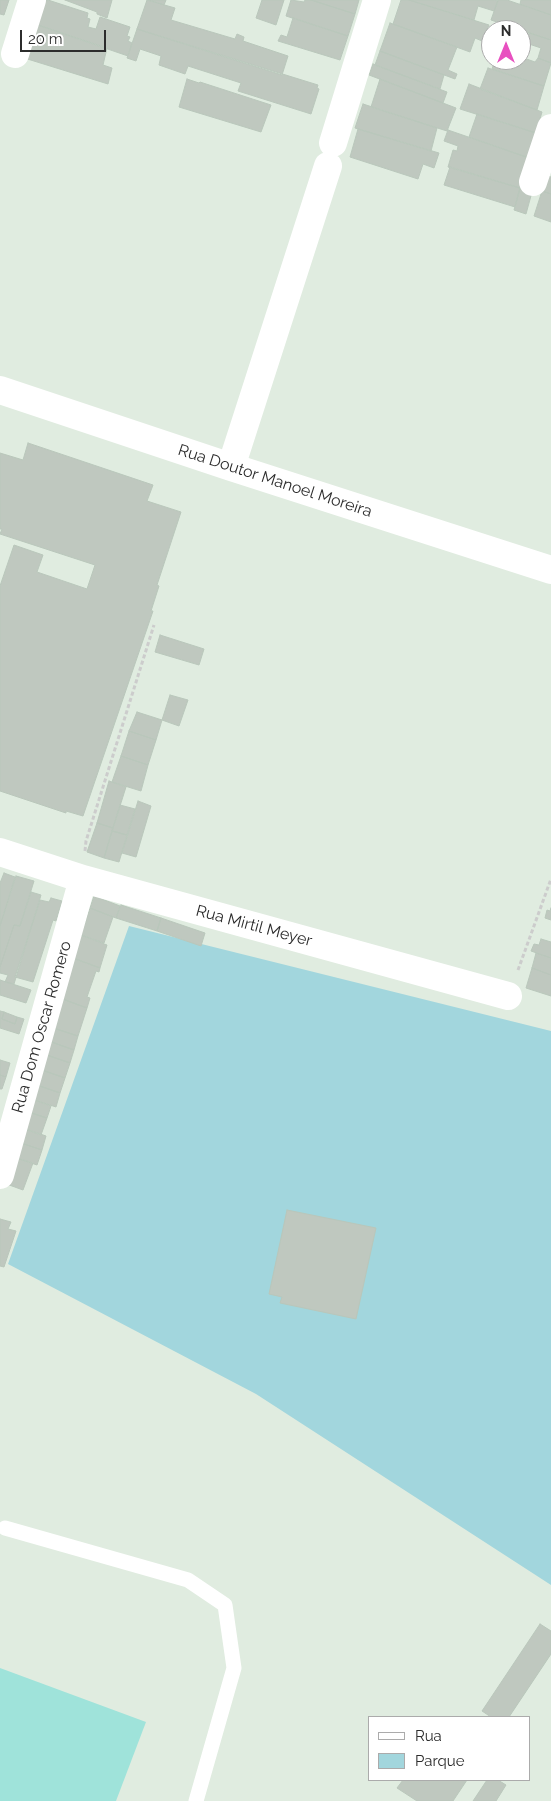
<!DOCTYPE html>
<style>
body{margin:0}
#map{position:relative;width:551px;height:1801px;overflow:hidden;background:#e0ece0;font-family:Raleway,sans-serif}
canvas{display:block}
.legend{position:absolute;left:368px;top:1716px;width:162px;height:65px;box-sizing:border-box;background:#fff;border:1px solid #ababab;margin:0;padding:6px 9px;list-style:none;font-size:15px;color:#2c2c2c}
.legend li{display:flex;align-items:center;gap:10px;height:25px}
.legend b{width:25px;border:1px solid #ababab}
.north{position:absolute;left:481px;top:20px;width:50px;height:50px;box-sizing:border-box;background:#fff;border:1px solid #ababab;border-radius:50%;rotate:0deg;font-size:14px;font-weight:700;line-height:20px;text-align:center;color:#2c2c2c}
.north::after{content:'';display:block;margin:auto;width:18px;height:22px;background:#e850c0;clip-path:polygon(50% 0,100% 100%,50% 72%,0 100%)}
.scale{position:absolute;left:20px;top:30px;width:86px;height:22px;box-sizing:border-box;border:2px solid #2c2c2c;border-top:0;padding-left:6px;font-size:15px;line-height:18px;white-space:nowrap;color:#2c2c2c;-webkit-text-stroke:4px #fff;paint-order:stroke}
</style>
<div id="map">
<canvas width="551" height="1801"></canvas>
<ul class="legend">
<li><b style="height:6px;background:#fff"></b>Rua</li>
<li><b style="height:14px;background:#a2d6dd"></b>Parque</li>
</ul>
<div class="north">N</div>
<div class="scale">20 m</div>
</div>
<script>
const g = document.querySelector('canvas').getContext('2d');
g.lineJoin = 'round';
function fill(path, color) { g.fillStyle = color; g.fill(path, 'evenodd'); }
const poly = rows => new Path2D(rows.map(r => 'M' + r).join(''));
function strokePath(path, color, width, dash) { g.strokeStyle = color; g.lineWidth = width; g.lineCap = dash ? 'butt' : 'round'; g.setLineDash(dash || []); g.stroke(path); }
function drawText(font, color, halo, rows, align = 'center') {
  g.font = font + ' Raleway,sans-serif'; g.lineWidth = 4; g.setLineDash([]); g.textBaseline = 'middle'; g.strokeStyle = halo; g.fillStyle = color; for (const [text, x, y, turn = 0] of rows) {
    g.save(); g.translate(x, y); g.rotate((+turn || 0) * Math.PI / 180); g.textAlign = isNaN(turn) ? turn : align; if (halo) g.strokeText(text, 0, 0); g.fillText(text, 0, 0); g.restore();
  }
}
fill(poly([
 [129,926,551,1031,551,1585,256,1394,8,1264]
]), '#a2d6dd');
fill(poly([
 [0,1668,146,1722,116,1801,0,1801]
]), '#9fe3da');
const building = poly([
 [0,0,9,0,4,15,0,14,0,0],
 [43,0,48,0,88,13,87,18,90,19,88,27,96,29,100,17,130,27,127,36,130,37,128,41,132,43,128,56,32,23,43,0],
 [65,0,112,0,107,18,97,14,97,12,65,0],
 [147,0,175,8,171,20,235,39,237,34,244,37,243,41,288,56,282,75,137,29,147,0],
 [149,0,166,0,164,5,149,0],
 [262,0,284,0,276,25,256,18,262,0],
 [291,0,304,2,305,0,311,0,355,14,348,36,286,16,291,0],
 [311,0,359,0,355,14,311,0],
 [401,0,409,0,489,25,482,41,475,38,470,52,393,24,401,0],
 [409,0,494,0,498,1,494,11,478,6,474,20,409,0],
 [498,0,507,0,551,15,551,40,491,20,498,0],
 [521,0,551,0,551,15,520,4,521,0],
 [293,18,348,36,340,60,278,41,281,35,287,37,293,18],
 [32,23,107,48,103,65,112,68,108,84,21,57,32,23],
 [390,23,457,47,448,70,457,74,455,79,380,51,390,23],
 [137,29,318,85,317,88,319,89,311,114,238,91,241,83,188,66,185,74,159,65,161,56,140,49,136,61,127,58,137,29],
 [529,33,551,40,551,63,538,58,541,48,526,43,529,33],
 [380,51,444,75,440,89,375,65,380,51],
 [521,57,535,62,538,58,551,63,544,86,492,69,495,60,521,60,521,57],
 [373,64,447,92,443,103,369,75,373,64],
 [488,68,544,86,537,110,480,89,488,68],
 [187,79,199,83,200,82,271,105,261,132,179,107,187,79],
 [380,79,456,108,447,131,371,107,380,79],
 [469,84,542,112,536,133,460,109,469,84],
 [363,104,437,128,431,151,355,128,363,104],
 [477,114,536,133,529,158,469,137,477,114],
 [358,129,439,153,434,168,423,164,418,179,350,157,358,129],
 [448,130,529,158,520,188,448,167,453,150,457,151,458,146,444,141,448,130],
 [450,167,520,188,515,207,444,185,450,167],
 [548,176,551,177,551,194,542,191,548,176],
 [520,188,532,192,526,214,514,210,520,188],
 [542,191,551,194,551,222,534,216,542,191],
 [28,443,153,485,147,501,181,512,157,585,159,586,151,611,153,611,83,816,66,811,66,813,0,791,0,586,14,545,43,555,37,572,87,589,95,565,0,534,2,529,0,529,0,453,23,460,28,443],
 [160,635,204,649,199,665,155,652,160,635],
 [170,695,188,700,179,726,162,720,170,695],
 [137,712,162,720,156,740,129,731,137,712],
 [129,731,156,740,148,765,121,756,129,731],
 [121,756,148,765,141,791,112,782,121,756],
 [109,781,126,787,113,828,97,823,109,781],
 [138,801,151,806,136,857,122,853,138,801],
 [120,805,135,809,127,835,112,831,120,805],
 [97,823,113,828,104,858,87,852,97,823],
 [112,831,127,835,119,862,104,858,112,831],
 [4,873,15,877,0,926,0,883,4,873],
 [16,876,34,881,20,926,14,925,0,967,0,926,16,876],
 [31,892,41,895,14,984,5,982,8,975,0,973,0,967,14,925,20,926,31,892],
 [94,896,120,906,116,918,90,908,94,896],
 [51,898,62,901,56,921,53,920,33,982,15,977,40,900,49,902,51,898],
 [121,905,161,918,157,931,116,918,121,905],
 [90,908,113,917,104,943,81,935,90,908],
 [551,908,551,920,545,918,547,910,550,911,551,908],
 [161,918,205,933,201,946,157,931,161,918],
 [81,935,107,945,100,968,73,958,81,935],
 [541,939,551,942,551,958,531,951,534,944,539,945,541,939],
 [536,953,551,958,551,975,532,968,536,953],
 [70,957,100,968,99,972,96,971,87,997,90,998,87,1008,57,997,70,957],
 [532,968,551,975,551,996,526,988,532,968],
 [0,980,31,990,26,1003,0,995,0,980],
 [57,997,87,1008,78,1036,47,1026,57,997],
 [0,1011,4,1012,2,1019,15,1024,17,1017,24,1019,19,1034,0,1028,0,1011],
 [4,1012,17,1017,15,1024,2,1019,4,1012],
 [47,1026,78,1036,74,1050,43,1039,47,1026],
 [43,1039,74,1050,70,1063,38,1052,43,1039],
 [41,1053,70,1063,65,1078,36,1068,41,1053],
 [0,1060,10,1063,6,1077,0,1075,0,1060],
 [36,1068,65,1078,60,1093,31,1083,36,1068],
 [0,1075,6,1077,2,1089,0,1089,0,1075],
 [31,1083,60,1093,56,1107,26,1097,31,1083],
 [26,1097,51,1106,47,1118,22,1110,26,1097],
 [22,1110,47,1118,41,1135,17,1126,22,1110],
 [17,1126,46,1136,42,1150,12,1140,17,1126],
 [12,1140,42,1150,37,1165,7,1155,12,1140],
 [10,1156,33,1163,23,1190,1,1182,10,1156],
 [287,1210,376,1228,356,1319,280,1303,282,1297,269,1294,287,1210],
 [0,1219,11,1222,8,1229,16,1231,4,1267,0,1266,0,1219],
 [540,1624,551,1631,551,1654,509,1717,491,1717,482,1711,540,1624],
 [403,1780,467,1780,453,1801,417,1801,397,1788,403,1780],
 [487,1780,498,1780,506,1785,496,1801,473,1801,487,1780]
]);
fill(building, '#bfc8bf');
strokePath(building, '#b9c7bb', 1);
strokePath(poly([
 [85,851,86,841,154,625],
 [518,970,551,879]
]), '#ccc', 3, [4, 2.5]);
strokePath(poly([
 [5,1528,188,1580,225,1605,234,1668,196,1801]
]), '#fff', 15);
strokePath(poly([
 [15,54,32,0],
 [333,143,377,0],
 [533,182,551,128],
 [0,390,231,467,551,570],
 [231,467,328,166],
 [0,852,83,879,508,996],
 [0,1175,83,879]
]), '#fff', 28);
drawText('16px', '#2c2c2c', '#fff', [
 ["Rua Doutor Manoel Moreira",275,481,18],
 ["Rua Mirtil Meyer",254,926,15],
 ["Rua Dom Oscar Romero",42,1027,-74]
]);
</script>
